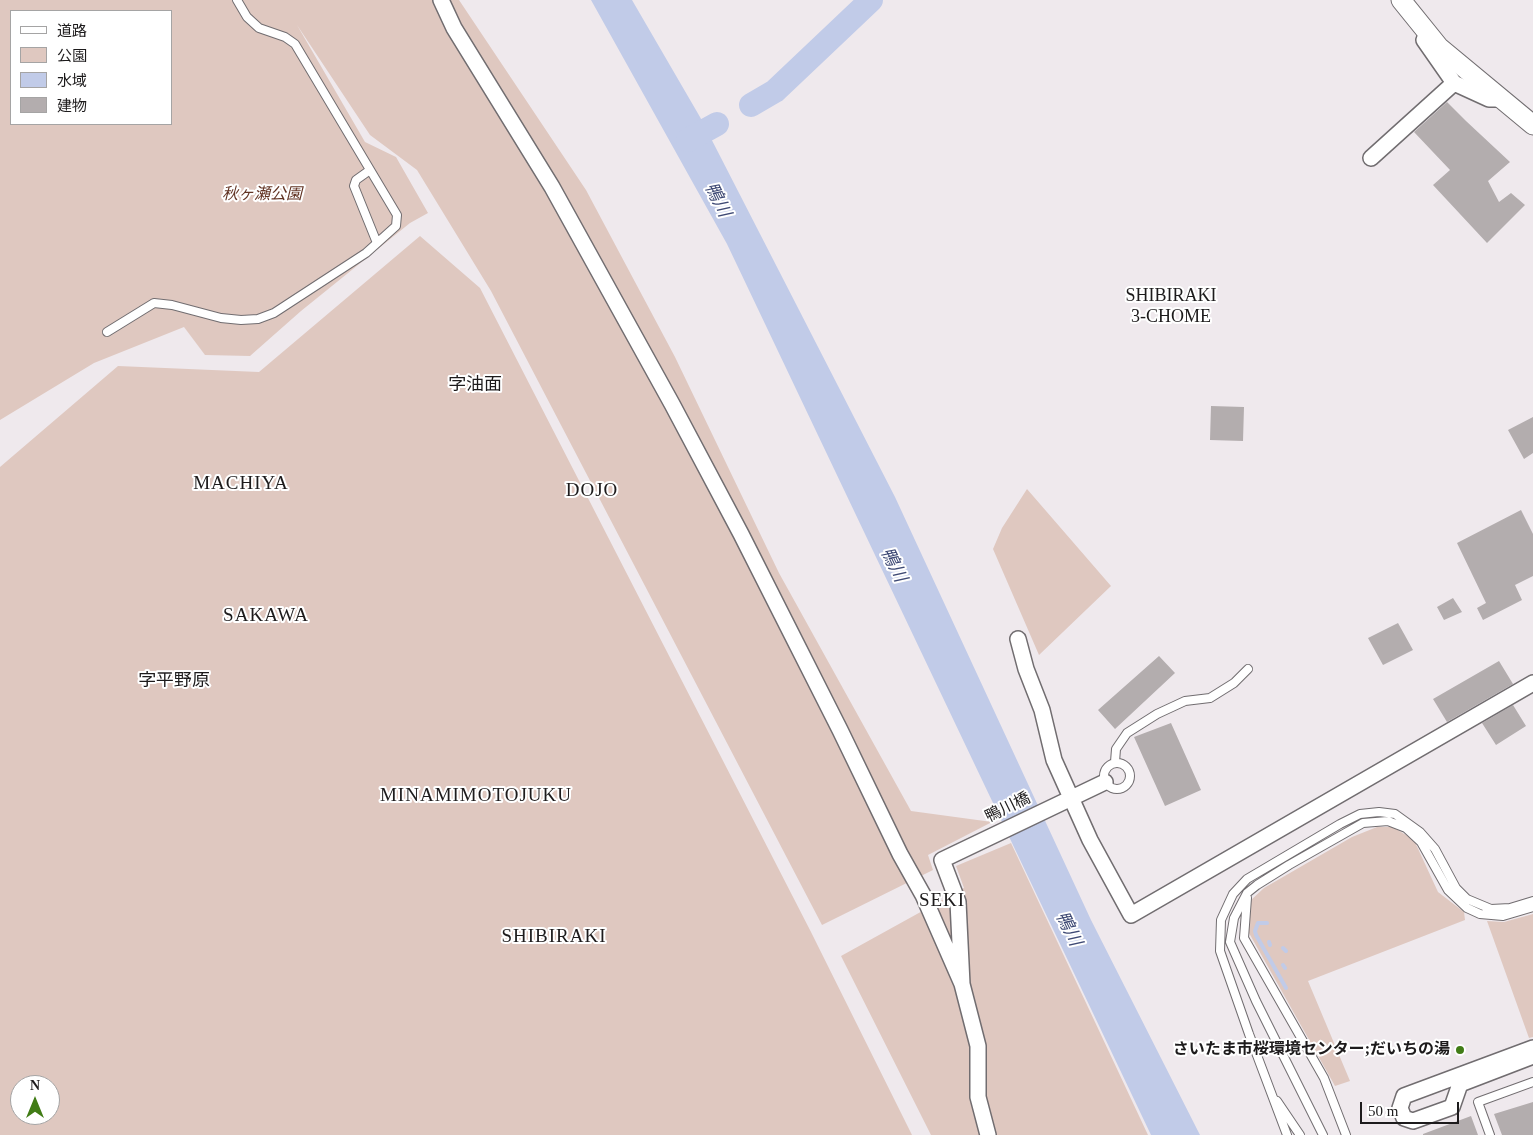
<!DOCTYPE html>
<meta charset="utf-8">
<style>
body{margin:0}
#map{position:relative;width:1533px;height:1135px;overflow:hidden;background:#efe9ed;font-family:"Times New Roman","Noto Sans JP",serif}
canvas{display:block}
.legend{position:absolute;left:10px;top:10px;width:162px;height:115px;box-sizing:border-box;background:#fff;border:1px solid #a5a4a4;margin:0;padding:6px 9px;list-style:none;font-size:15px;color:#1d1b1c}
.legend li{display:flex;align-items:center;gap:10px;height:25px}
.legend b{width:25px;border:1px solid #a5a4a4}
.north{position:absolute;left:10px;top:1075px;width:50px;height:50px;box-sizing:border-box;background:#fff;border:1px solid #a5a4a4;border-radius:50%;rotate:0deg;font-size:14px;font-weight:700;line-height:20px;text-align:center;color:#1d1b1c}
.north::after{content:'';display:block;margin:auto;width:18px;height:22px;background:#417c16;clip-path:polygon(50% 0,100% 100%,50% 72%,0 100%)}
.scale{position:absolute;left:1360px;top:1102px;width:99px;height:22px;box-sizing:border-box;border:2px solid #1d1b1c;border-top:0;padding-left:6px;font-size:15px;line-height:18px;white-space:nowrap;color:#1d1b1c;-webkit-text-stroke:4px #fff;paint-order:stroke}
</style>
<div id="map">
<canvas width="1533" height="1135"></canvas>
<ul class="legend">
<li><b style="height:6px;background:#fff"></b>道路</li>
<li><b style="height:14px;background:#dfc8c0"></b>公園</li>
<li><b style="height:14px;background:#c1cbe8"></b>水域</li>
<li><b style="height:14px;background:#b3adae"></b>建物</li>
</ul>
<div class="north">N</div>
<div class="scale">50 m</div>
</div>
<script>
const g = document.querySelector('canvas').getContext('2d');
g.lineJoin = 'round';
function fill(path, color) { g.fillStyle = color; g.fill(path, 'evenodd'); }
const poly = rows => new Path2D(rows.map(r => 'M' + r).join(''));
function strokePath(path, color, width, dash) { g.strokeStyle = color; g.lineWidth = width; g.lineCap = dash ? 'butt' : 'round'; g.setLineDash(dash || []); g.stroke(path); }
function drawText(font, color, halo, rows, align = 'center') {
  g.font = font + ' "Times New Roman","Noto Sans JP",serif'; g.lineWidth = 4; g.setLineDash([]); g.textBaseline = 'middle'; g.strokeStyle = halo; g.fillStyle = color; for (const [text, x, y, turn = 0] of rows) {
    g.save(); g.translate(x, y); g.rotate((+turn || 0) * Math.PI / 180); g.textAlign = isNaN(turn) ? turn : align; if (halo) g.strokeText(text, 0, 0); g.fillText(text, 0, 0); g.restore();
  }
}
fill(poly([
 [0,0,459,0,586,190,675,357,779,573,911,811,992,822,928,855,933,870,822,925,491,291,417,170,370,135,297,25,365,142,396,157,428,213,410,223,301,311,250,356,205,355,184,327,94,363,0,420],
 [11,11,171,11,171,124,11,124],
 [420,236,480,288,811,932,912,1135,0,1135,0,467,118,366,259,372],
 [20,1085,50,1085,50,1115,20,1115],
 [1027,489,1111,586,1039,655,993,549,1002,528],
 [1377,827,1393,827,1414,840,1438,892,1464,912,1465,920,1308,981,1350,1081,1335,1086,1249,933,1245,922,1250,901,1264,888,1352,837],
 [1011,843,1148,1135,931,1135,841,956,964,888,956,866],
 [1533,914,1533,1037,1529,1038,1487,921,1504,922]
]), '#dfc8c0');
fill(poly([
 [591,0,632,0,700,117,895,497,1091,920,1200,1135,1151,1135,727,244]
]), '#c1cbe8');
strokePath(poly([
 [1267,923,1258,923,1255,931,1256,935,1286,988],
 [1269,942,1270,945],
 [1283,948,1286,951],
 [1283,965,1285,968]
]), '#c1cbe8', 4);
strokePath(poly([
 [751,105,775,91,871,0],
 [688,140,717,124]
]), '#c1cbe8', 24);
fill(poly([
 [1447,102,1466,121,1510,162,1488,181,1499,202,1511,193,1525,205,1487,243,1433,185,1450,170,1414,132],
 [1211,406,1244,407,1243,441,1210,440],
 [1533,417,1533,453,1524,459,1508,430],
 [1521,510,1533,534,1533,576,1515,585,1522,600,1483,620,1477,608,1486,603,1457,543],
 [1453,598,1462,612,1444,620,1437,607],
 [1398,623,1413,650,1383,665,1368,638],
 [1159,656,1175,673,1115,729,1098,710],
 [1499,661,1513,684,1447,722,1433,699],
 [1513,705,1526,726,1496,745,1482,723],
 [1171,723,1201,790,1165,806,1134,737],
 [1533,1102,1533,1135,1502,1135,1494,1114],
 [1471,1116,1478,1135,1423,1135,1423,1134]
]), '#b3adae');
const service = poly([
 [370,170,356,180,354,186,377,243],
 [107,332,154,303,172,305,221,318,241,320,258,319,274,313,366,253,396,226,397,215,295,44,285,37,259,28,247,17,237,0],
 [1115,762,1116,749,1127,733,1157,714,1185,701,1210,698,1234,683,1248,669],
 '1104 776a13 13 0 1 1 26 0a13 13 0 1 1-26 0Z',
 [1247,898,1244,938,1324,1078,1346,1135],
 [1277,1101,1300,1135],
 [1287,1135,1249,1034,1220,951,1221,920,1233,894,1247,879,1340,824,1360,814,1379,812,1395,814,1420,832,1435,849,1456,888,1467,899,1491,909,1510,908,1533,901],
 [1323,1135,1256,1001,1230,942,1234,918,1247,893,1257,885,1289,865,1363,823,1388,821,1406,828,1421,842,1448,890,1467,908,1480,914,1503,916,1533,907],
 [1490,1135,1478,1102,1533,1082]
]);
const minor = poly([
 [441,0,454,28,552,187,672,404,741,534,840,730,900,854,923,895,962,984],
 [1424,40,1454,83,1489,99,1502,99],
 [1371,158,1454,83],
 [1018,639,1026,669,1042,710,1054,760,1090,840,1131,915,1533,683],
 [1533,1048,1404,1096,1400,1108,1404,1118,1413,1121,1452,1107,1460,1084,1533,1056],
 [988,1135,978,1097,978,1046,962,984,958,902,942,860,1105,782]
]);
const tertiary = poly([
 [1401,0,1439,47,1533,125]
]);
strokePath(service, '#716d70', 10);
strokePath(minor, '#716d70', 18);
strokePath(tertiary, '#716d70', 21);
strokePath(service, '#fff', 8);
strokePath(minor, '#fff', 15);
strokePath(tertiary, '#fff', 19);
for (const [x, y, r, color] of [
 [1460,1050,5,"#417c16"]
]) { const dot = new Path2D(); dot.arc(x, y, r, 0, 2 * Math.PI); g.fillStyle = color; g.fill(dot); strokePath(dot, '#fff', 2); }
drawText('italic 16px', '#623323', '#fff', [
 ["秋ヶ瀬公園",262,195]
]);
drawText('16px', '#1d1b1c', '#fff', [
 ["鴨川橋",1008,808,-26]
]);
drawText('bold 16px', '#1d1b1c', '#fff', [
 ["さいたま市桜環境センター;だいちの湯",1450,1050]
], 'right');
drawText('italic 18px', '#3e4974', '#fff', [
 ["鴨川",717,200,64],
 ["鴨川",893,565,64],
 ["鴨川",1068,929,64]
]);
drawText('18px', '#1d1b1c', '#fff', [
 ["SHIBIRAKI",1171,296],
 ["3-CHOME",1171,317],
 ["字油面",475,385],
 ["字平野原",174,681]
]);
g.letterSpacing = '1px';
drawText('19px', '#1d1b1c', '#fff', [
 ["MACHIYA",241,484],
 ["DOJO",592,491],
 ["SAKAWA",266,616],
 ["MINAMIMOTOJUKU",476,796],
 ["SEKI",942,901],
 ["SHIBIRAKI",554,937]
]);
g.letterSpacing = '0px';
</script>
